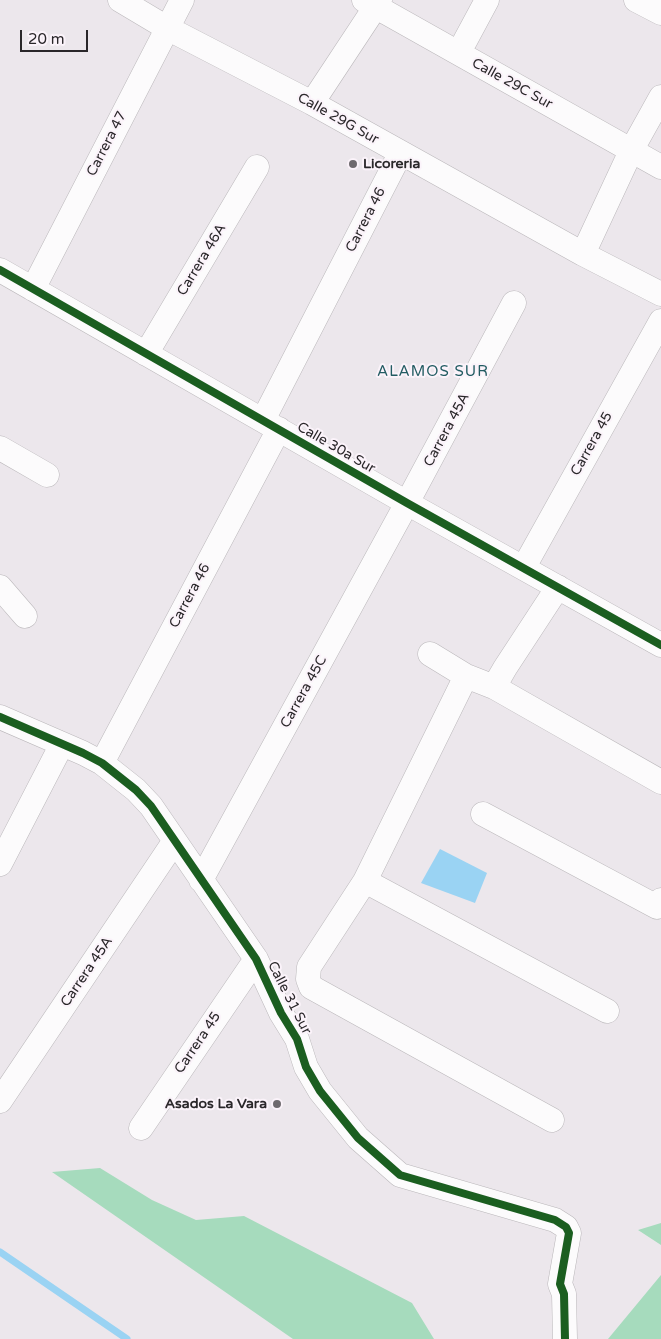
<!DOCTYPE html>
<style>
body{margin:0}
#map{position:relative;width:661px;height:1339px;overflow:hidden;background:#ece7ec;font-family:"Varela Round",sans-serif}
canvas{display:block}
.scale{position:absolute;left:20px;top:30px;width:68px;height:22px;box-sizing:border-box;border:2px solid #2a272a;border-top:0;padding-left:6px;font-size:15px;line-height:18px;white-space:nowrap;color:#2a272a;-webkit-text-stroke:4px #fbf3fa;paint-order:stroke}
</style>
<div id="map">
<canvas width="661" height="1339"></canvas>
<div class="scale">20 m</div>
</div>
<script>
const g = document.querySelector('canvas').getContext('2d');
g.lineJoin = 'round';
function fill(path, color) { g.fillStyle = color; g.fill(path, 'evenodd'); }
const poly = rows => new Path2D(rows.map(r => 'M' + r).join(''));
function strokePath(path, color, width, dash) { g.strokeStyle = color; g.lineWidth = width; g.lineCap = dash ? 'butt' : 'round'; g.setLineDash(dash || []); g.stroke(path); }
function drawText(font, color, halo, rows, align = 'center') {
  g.font = font + ' "Varela Round",sans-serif'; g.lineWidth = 4; g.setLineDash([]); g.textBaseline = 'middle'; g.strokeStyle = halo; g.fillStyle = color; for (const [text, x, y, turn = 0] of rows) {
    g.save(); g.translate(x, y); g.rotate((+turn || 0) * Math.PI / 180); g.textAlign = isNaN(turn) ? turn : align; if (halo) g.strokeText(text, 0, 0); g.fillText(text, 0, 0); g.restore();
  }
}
fill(poly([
 [100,1168,152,1200,196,1220,244,1216,412,1303,434,1339,293,1339,52,1172],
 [661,1223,661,1245,638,1230],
 [661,1275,661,1339,608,1339]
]), '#a6dbbd');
fill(poly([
 [440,849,487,873,475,903,421,883]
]), '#9ad3f3');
strokePath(poly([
 [0,1252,127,1339]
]), '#9ad3f3', 7);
const minor = poly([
 [120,0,167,28,312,103,583,254,661,294],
 [364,0,661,167],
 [636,0,661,13],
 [465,41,487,0],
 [312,103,380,0],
 [583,254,631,151,661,97],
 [0,270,407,503,661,645],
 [33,289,182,0],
 [146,354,257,167],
 [263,420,400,154],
 [0,448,47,475],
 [524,567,661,321],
 [0,587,25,616],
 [430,654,466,676,494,687,661,782],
 [466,676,365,881,309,967,308,979,311,987,552,1120],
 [494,687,505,668,558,587],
 [0,717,83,753,102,763,136,790,151,806,256,959,281,1013,297,1039,306,1067,320,1091,358,1138,400,1175,555,1220,566,1227,569,1233,560,1284,564,1294,565,1339],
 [102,763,279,429],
 [483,814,657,907,661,900],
 [0,864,62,744],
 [201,880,407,503,514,303],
 [365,881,607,1011],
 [0,1101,174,842],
 [141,1128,256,959]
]);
strokePath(minor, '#bab7ba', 25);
strokePath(minor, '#fcfbfc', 24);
strokePath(poly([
 [0,270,407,503,661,645],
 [0,717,83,753,102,763,136,790,151,806,256,959,281,1013,297,1039,306,1067,320,1091,358,1138,400,1175,555,1220,566,1227,569,1233,560,1284,564,1294,565,1339]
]), '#1b5e20', 8);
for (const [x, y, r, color] of [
 [353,164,5,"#6e6a6e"],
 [277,1104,5,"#6e6a6e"]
]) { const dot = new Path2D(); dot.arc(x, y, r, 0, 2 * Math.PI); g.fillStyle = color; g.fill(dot); strokePath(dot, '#fbf3fa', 2); }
drawText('14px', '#2a272a', '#fbf3fa', [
 ["Calle 29C Sur",512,84,29],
 ["Calle 29G Sur",338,119,29],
 ["Carrera 47",107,144,-63],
 ["Carrera 46",366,220,-63],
 ["Carrera 46A",202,260,-59],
 ["Carrera 45A",447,430,-62],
 ["Carrera 45",592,444,-61],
 ["Calle 30a Sur",336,448,30],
 ["Carrera 46",190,596,-62],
 ["Carrera 45C",304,692,-61],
 ["Carrera 45A",87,972,-56],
 ["Calle 31 Sur",289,998,63],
 ["Carrera 45",198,1043,-56]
]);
drawText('bold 14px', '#2a272a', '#fbf3fa', [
 ["Licoreria",363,164],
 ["Asados La Vara",267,1104,"right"]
], 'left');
g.letterSpacing = '1px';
drawText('15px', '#225c62', '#fbf3fa', [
 ["ALAMOS SUR",433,372]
]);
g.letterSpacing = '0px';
</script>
